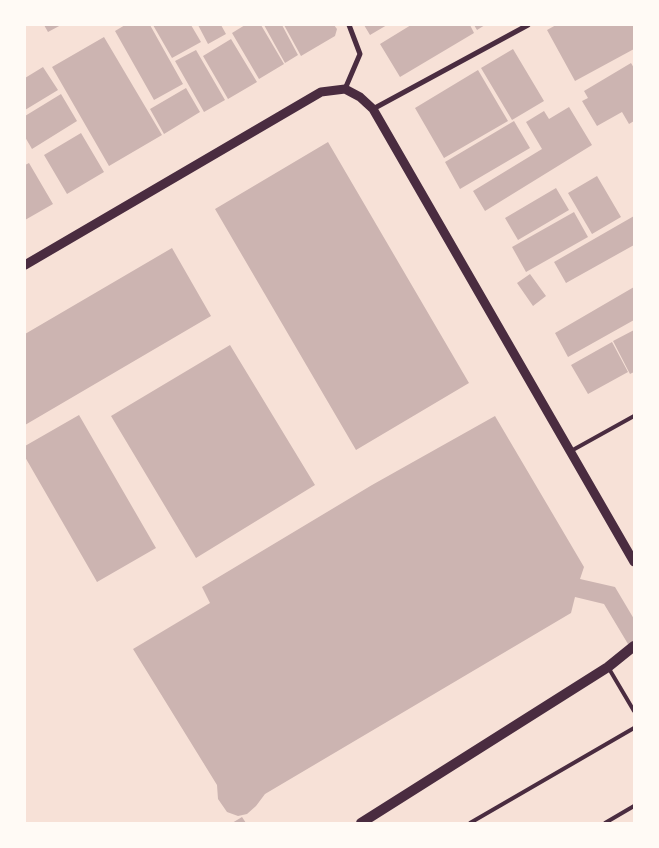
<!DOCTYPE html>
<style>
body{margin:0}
#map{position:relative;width:659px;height:848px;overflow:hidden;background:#f7e1d7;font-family:Signika,sans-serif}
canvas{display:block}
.frame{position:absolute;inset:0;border:26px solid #fffaf5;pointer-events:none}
</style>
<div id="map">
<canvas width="659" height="848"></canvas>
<div class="frame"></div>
</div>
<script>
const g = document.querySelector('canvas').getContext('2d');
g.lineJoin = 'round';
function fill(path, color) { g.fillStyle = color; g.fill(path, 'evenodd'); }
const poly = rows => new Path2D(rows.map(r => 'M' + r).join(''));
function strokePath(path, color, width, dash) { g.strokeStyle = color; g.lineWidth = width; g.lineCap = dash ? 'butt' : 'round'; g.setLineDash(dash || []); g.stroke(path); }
fill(poly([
 [44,25,61,25,48,32],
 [125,25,150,25,183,84,154,100,115,31],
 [153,25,191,25,201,42,172,58],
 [198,25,221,25,226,34,208,44],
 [245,25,261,25,284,64,259,79,232,33],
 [264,25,282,25,298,55,285,63],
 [284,25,334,25,337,29,335,36,301,56],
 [364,25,387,25,370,35],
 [411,25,470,25,474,33,400,77,380,44],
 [474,25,485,25,477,30],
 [556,25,634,25,634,49,575,81,547,30],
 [104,37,162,135,109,166,52,67],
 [231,39,257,82,228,99,203,56],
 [513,49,544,101,512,120,481,68],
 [196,50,225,100,204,112,175,61],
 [631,63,634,68,634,121,629,124,622,112,597,126,582,101,588,98,584,91],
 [43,67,58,90,25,110,25,78],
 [478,70,508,121,444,158,415,108],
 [186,88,200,112,164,134,150,109],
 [61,94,77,121,32,149,25,137,25,116],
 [569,107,592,145,485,211,473,191,542,149,526,122,544,111,549,119],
 [514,121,530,148,460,189,445,162],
 [81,133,104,172,67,194,44,155],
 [328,142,469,383,356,450,215,209],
 [29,163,53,204,25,220,25,165],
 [597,176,621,217,592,234,568,193],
 [556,188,569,210,518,240,505,218],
 [574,212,588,237,526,272,512,247],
 [634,216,634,245,566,283,554,262],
 [172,248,211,316,25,425,25,334],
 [530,274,546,296,533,306,517,283],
 [634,287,634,320,568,357,555,333],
 [634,330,634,372,630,374,613,341],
 [612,342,628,372,588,394,571,365],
 [230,345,315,485,196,558,111,416],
 [79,415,156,548,97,582,25,457,25,446],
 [495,416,584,567,580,579,615,587,634,619,634,654,604,604,575,597,571,613,265,794,256,806,247,814,238,816,227,812,218,799,217,785,133,649,210,603,202,587,372,485],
 [242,817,246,823,232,823]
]), '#ccb4b1');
strokePath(poly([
 [571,451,634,416],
 [608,667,634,711],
 [470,823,634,728],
 [605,823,634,806]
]), '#4a2c40', 4);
strokePath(poly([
 [345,89,360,54,349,25],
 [373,109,528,25]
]), '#4a2c40', 5);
strokePath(poly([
 [25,265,321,92,345,89,360,97,373,109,634,562]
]), '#4a2c40', 9);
strokePath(poly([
 [361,823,608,667,634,646]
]), '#4a2c40', 10);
</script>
